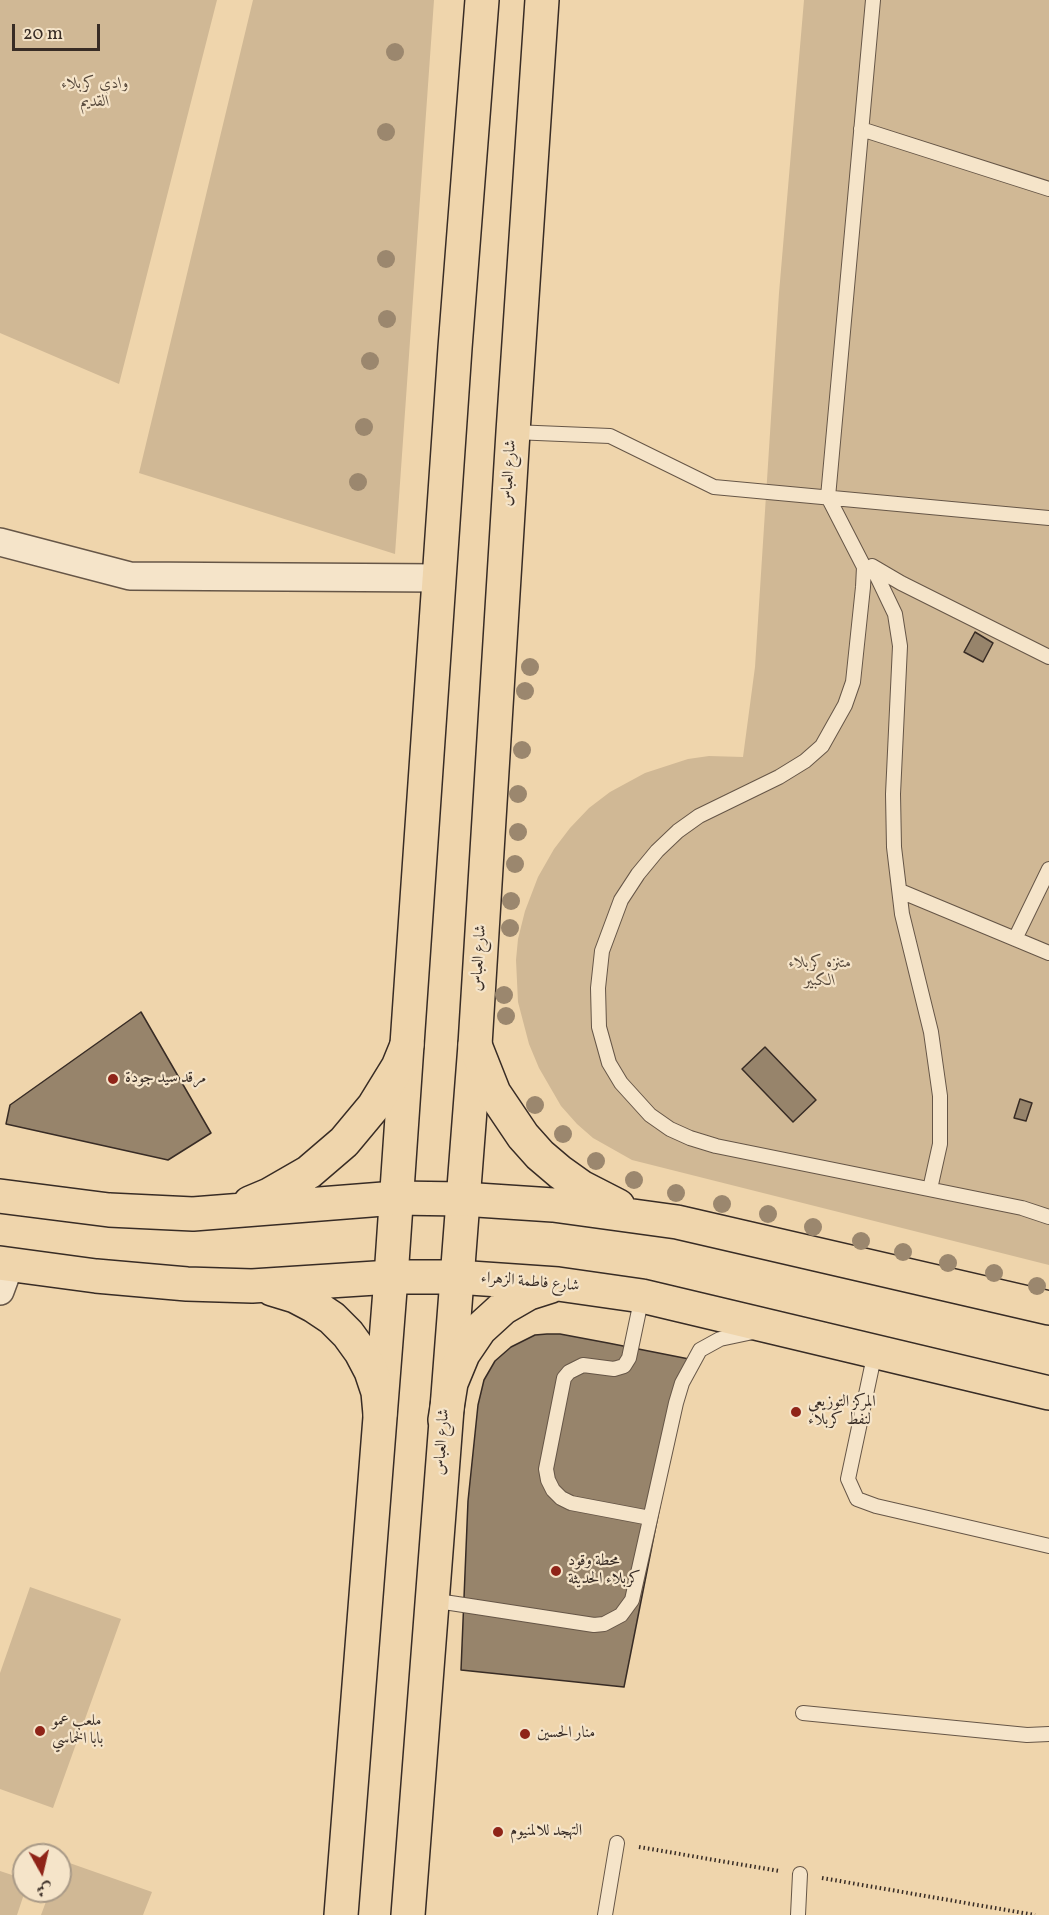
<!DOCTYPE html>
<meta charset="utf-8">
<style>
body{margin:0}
#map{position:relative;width:1049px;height:1915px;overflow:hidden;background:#efd5ac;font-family:Vollkorn,Amiri,serif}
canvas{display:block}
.north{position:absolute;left:12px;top:1843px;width:60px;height:60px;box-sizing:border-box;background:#f5e4c9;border:2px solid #a99a87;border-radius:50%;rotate:172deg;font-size:16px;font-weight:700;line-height:24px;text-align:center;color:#382c25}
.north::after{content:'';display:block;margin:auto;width:21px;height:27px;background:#8f2418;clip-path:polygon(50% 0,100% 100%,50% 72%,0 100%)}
.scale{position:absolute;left:12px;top:24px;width:88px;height:27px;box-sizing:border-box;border:3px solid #382c25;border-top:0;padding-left:8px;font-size:18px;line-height:21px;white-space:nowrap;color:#382c25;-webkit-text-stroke:4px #f5e4c9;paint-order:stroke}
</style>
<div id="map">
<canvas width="1049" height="1915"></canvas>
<div class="north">ش</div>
<div class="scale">20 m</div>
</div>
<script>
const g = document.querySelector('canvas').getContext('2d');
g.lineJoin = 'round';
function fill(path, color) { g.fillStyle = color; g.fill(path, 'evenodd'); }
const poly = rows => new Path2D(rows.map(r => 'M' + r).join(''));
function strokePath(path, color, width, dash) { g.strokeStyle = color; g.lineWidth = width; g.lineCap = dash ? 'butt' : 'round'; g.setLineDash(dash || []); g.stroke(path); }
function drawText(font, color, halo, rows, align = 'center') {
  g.font = font + ' Vollkorn,Amiri,serif'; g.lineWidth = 4.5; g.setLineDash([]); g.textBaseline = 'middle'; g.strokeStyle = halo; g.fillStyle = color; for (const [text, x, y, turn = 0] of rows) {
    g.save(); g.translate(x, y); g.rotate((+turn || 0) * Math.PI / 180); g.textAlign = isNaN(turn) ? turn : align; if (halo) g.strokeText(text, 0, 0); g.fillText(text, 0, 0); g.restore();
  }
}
fill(poly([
 [0,0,217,0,119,384,0,333],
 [253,0,434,0,395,554,139,473],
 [804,0,1049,0,1049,1265,632,1160,593,1138,577,1124,561,1106,539,1068,529,1044,518,1002,516,960,518,939,525,911,538,877,554,849,570,828,589,808,610,792,645,773,688,759,709,756,743,757,755,667,779,293],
 [30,1587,121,1619,53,1808,0,1789,0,1673],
 [61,1860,152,1892,143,1915,41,1915,50,1891,60,1891],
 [0,1871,24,1879,25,1891,17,1915,0,1915]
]), '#d0b895');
const building = poly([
 [975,632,993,643,983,662,964,652,975,632],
 [141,1012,211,1133,168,1160,6,1124,10,1105,141,1012],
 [765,1047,816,1100,793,1122,742,1069,765,1047],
 [1020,1099,1032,1103,1026,1121,1014,1118,1020,1099],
 [547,1334,560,1334,608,1343,689,1359,624,1687,461,1670,468,1501,478,1405,484,1380,495,1361,511,1347,535,1335,547,1334]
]);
fill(building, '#97846b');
strokePath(building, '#382c25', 1.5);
const service = poly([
 [873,0,828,497,864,567,863,587,853,682,845,705,822,746,805,761,779,777,699,816,678,831,657,851,638,874,621,900,602,951,598,988,599,1027,609,1063,621,1083,650,1115,670,1129,690,1138,716,1146,1022,1208,1049,1217],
 [861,129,1049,189],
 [513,432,610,436,714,487,1049,518],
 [872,566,901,583,1049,657],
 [873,568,895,614,900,646,893,794,894,847,902,914,931,1032,940,1096,940,1144,930,1189],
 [900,891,1049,953],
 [1015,939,1049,869],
 [642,1296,629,1358,624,1366,614,1369,583,1365,569,1372,564,1378,546,1469,548,1480,553,1490,561,1498,571,1503,650,1518],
 [875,1352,848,1479,857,1499,876,1506,1049,1546],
 [431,1600,594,1625,604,1624,621,1615,632,1600,676,1403,682,1383,700,1350,720,1339,753,1332],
 [803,1713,1027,1735,1049,1734],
 [605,1915,617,1843],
 [798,1915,800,1874]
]);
const minor = poly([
 [0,542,130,576,439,578],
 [0,1291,10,1264]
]);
const primary = poly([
 [341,1915,391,1277,455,348,482,0],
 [408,1915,475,1045,513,432,542,0]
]);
const trunk = poly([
 [475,1045,494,1093,523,1136,540,1155,560,1172,581,1187,618,1206],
 [0,1196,109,1210,193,1214,396,1198,462,1199,553,1205,677,1222,1049,1308],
 [250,1203,269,1195,309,1172,344,1142,374,1106,398,1067,407,1045],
 [0,1263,96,1276,187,1284,252,1286,391,1277,456,1277,558,1284,642,1296,1049,1393],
 [272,1289,295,1296,314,1306,332,1318,348,1334,361,1352,371,1371,378,1392,380,1414],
 [445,1420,451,1383,463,1354,480,1329,503,1308,529,1293,551,1286]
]);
strokePath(service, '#665647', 16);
strokePath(minor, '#665647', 30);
strokePath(primary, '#382c25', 36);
strokePath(trunk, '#382c25', 36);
strokePath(poly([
 [639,1847,779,1871],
 [822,1878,1035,1915]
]), '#382c25', 4, [1.5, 3]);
strokePath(service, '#f5e4c9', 14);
strokePath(minor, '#f5e4c9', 27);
strokePath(primary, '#efd5ac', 33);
strokePath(trunk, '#efd5ac', 33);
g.fillStyle = '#9b876e';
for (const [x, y] of [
 [395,52],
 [386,132],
 [386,259],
 [387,319],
 [370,361],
 [364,427],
 [358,482],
 [530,667],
 [525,691],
 [522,750],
 [518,794],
 [518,832],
 [515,864],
 [511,901],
 [510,928],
 [504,995],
 [506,1016],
 [535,1105],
 [563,1134],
 [596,1161],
 [634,1180],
 [676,1193],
 [722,1204],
 [768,1214],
 [813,1227],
 [861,1241],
 [903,1252],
 [948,1263],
 [994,1273],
 [1037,1286]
]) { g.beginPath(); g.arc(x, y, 9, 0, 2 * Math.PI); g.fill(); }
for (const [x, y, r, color] of [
 [113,1079,6,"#8f2418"],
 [796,1412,6,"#8f2418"],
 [556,1571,6,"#8f2418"],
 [40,1731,6,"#8f2418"],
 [525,1734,6,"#8f2418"],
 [498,1832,6,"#8f2418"]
]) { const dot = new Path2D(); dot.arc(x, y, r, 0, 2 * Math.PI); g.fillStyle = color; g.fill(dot); strokePath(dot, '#f5e4c9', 2); }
drawText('italic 16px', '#56483b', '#f5e4c9', [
 ["وادي كربلاء",95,85],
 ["القديم",95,103],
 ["متنزه كربلاء",820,964],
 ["الكبير",820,982]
]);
drawText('16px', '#382c25', '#f5e4c9', [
 ["شارع العباس",510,473,-86],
 ["شارع العباس",480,958,-86],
 ["شارع فاطمة الزهراء",530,1283,5],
 ["شارع العباس",443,1442,-86]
]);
drawText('16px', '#382c25', '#f5e4c9', [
 ["مرقد سيد جودة",125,1079],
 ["المركز التوزيعي",808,1403],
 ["لنفط كربلاء",808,1421],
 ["محطة وقود",568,1562],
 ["كربلاء الحديثة",568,1580],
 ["ملعب عمو",52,1722],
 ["بابا الخماسي",52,1740],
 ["منار الحسين",537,1734],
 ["التهجد للالمنيوم",510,1832]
], 'left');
</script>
